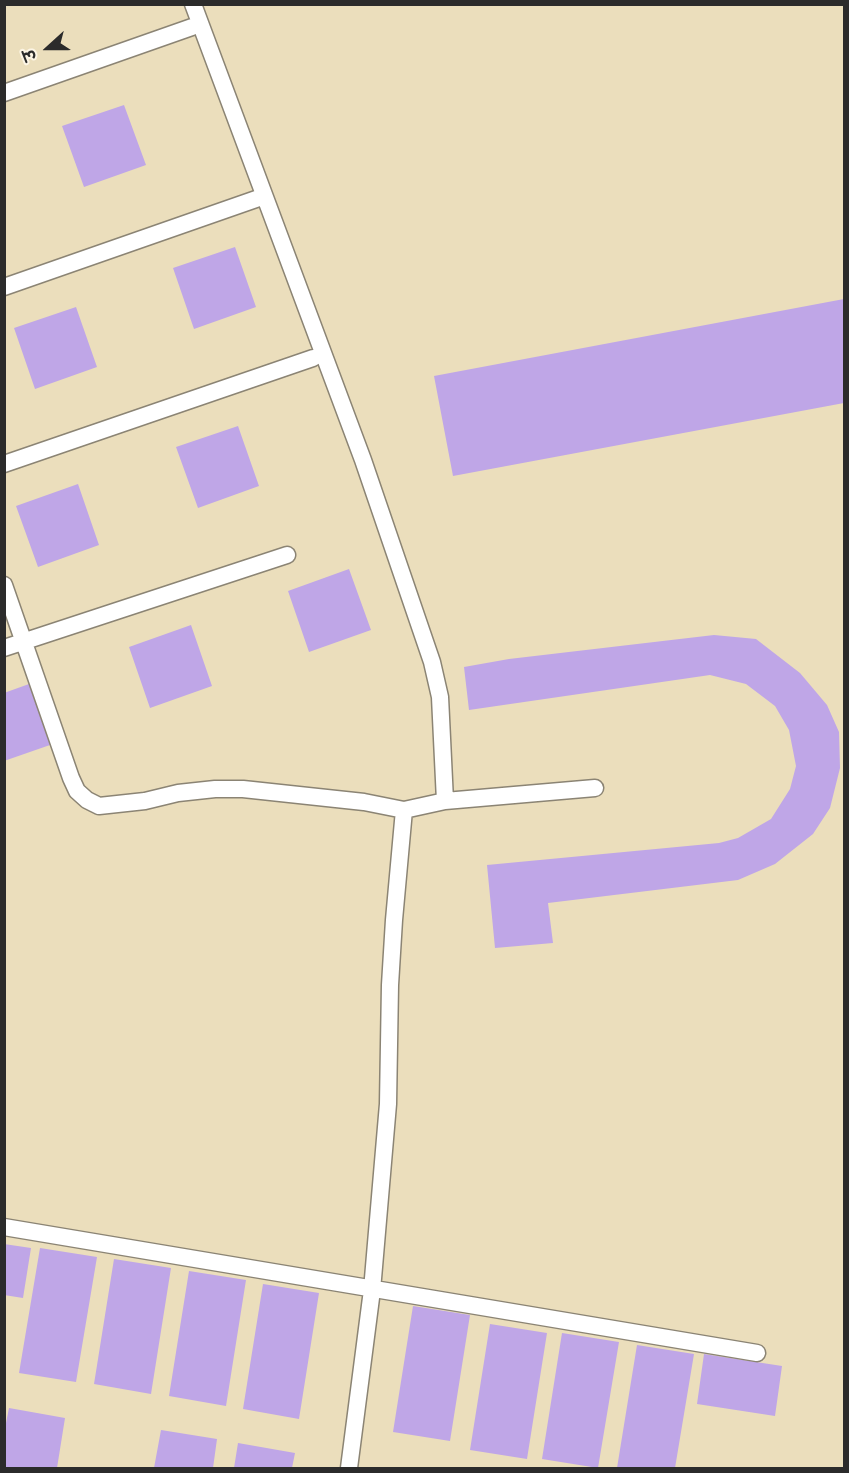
<!DOCTYPE html>
<meta charset="utf-8">
<style>
body{margin:0}
#map{position:relative;width:849px;height:1473px;overflow:hidden;background:#ebdebc;font-family:"Indie Flower","Playpen Sans Deva",sans-serif}
canvas{display:block}
.frame{position:absolute;inset:0;border:6px solid #2b2b2b;pointer-events:none}
.north{position:absolute;left:18px;top:18px;width:60px;height:60px;-webkit-text-stroke:4px #fcf5e5;paint-order:stroke;rotate:249deg;font-size:16px;font-weight:700;line-height:24px;text-align:center;color:#2b2b2b}
.north::after{content:'';display:block;margin:auto;width:21px;height:27px;background:#2b2b2b;clip-path:polygon(50% 0,100% 100%,50% 72%,0 100%)}
</style>
<div id="map">
<canvas width="849" height="1473"></canvas>
<div class="frame"></div>
<div class="north">उ</div>
</div>
<script>
const g = document.querySelector('canvas').getContext('2d');
g.lineJoin = 'round';
function fill(path, color) { g.fillStyle = color; g.fill(path, 'evenodd'); }
const poly = rows => new Path2D(rows.map(r => 'M' + r).join(''));
function strokePath(path, color, width, dash) { g.strokeStyle = color; g.lineWidth = width; g.lineCap = dash ? 'butt' : 'round'; g.setLineDash(dash || []); g.stroke(path); }
fill(poly([
 [124,105,146,165,84,187,62,126],
 [235,247,256,307,194,329,173,268],
 [844,299,844,403,453,476,434,376],
 [76,307,97,367,35,389,14,328],
 [238,426,259,486,198,508,176,447],
 [78,484,99,545,38,567,16,506],
 [349,569,371,630,309,652,288,591],
 [191,625,212,686,150,708,129,647],
 [714,635,756,639,800,673,827,705,839,732,840,768,830,808,813,834,775,864,738,880,548,903,553,943,495,948,487,865,719,843,738,838,771,819,790,789,796,766,789,730,775,706,746,684,710,675,469,710,464,667,509,659],
 [29,684,50,745,4,761,4,693],
 [4,1244,31,1248,23,1298,4,1295],
 [40,1248,97,1257,76,1382,19,1373],
 [114,1259,171,1268,151,1394,94,1384],
 [189,1271,246,1280,226,1406,169,1396],
 [263,1284,319,1293,299,1419,243,1409],
 [413,1306,470,1315,450,1441,393,1432],
 [490,1324,547,1333,527,1459,470,1450],
 [562,1333,619,1342,598,1468,542,1459],
 [637,1345,694,1354,675,1468,617,1468],
 [704,1354,782,1366,775,1416,697,1404],
 [9,1408,65,1418,57,1468,4,1468,4,1433],
 [161,1430,217,1439,213,1468,154,1468],
 [238,1443,295,1453,292,1468,234,1468]
]), '#bfa6e7');
const service = poly([
 [193,4,363,460,432,662,440,697,445,801],
 [4,93,192,27],
 [4,287,259,198],
 [4,464,313,358],
 [4,585,71,778,77,791,87,800,99,806,145,801,178,793,215,789,243,789,364,802,404,810,445,801,595,788],
 [4,648,287,555],
 [4,1227,757,1353],
 [349,1468,372,1290,388,1104,390,985,394,920,404,810]
]);
strokePath(service, '#8b8474', 19);
strokePath(service, '#fff', 16);
</script>
